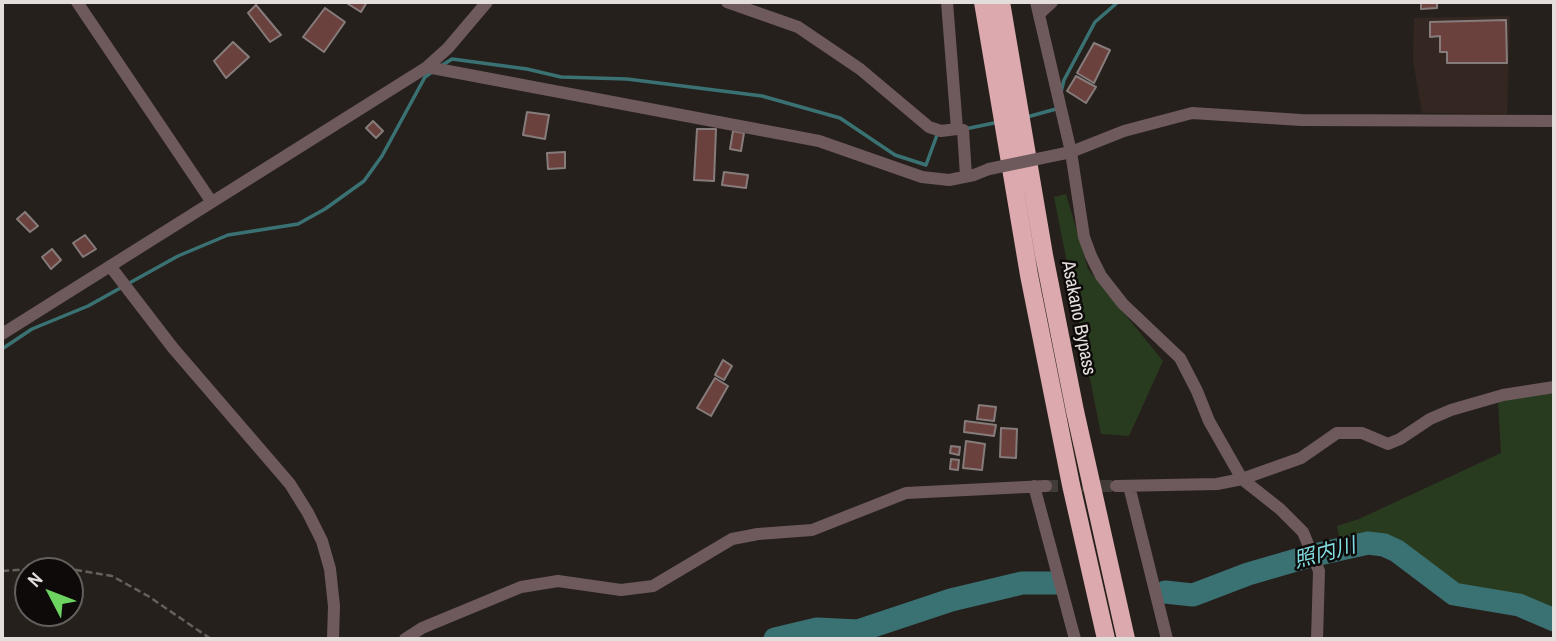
<!DOCTYPE html>
<meta charset="utf-8">
<style>
body{margin:0}
#map{position:relative;width:1556px;height:641px;overflow:hidden;background:#26201c;font-family:"Archivo Narrow",sans-serif}
canvas{display:block}
.frame{position:absolute;inset:0;border:4px solid #e3dedc;pointer-events:none}
.north{position:absolute;left:14px;top:557px;width:70px;height:70px;box-sizing:border-box;background:#0d0a09;border:2px solid #635f5d;border-radius:50%;rotate:312deg;font-size:19px;font-weight:700;line-height:28px;text-align:center;color:#e3dedc}
.north::after{content:'';display:block;margin:auto;width:24px;height:32px;background:#6dd361;clip-path:polygon(50% 0,100% 100%,50% 72%,0 100%)}
</style>
<div id="map">
<canvas width="1556" height="641"></canvas>
<div class="frame"></div>
<div class="north">N</div>
</div>
<script>
const g = document.querySelector('canvas').getContext('2d');
g.lineJoin = 'round';
function fill(path, color) { g.fillStyle = color; g.fill(path, 'evenodd'); }
const poly = rows => new Path2D(rows.map(r => 'M' + r).join(''));
function strokePath(path, color, width, dash) { g.strokeStyle = color; g.lineWidth = width; g.lineCap = dash ? 'butt' : 'round'; g.setLineDash(dash || []); g.stroke(path); }
function drawText(font, color, halo, rows, align = 'center') {
  g.font = font + ' "Archivo Narrow","Noto Sans JP",sans-serif'; g.lineWidth = 5; g.setLineDash([]); g.textBaseline = 'middle'; g.strokeStyle = halo; g.fillStyle = color; for (const [text, x, y, turn = 0] of rows) {
    g.save(); g.translate(x, y); g.rotate((+turn || 0) * Math.PI / 180); g.textAlign = isNaN(turn) ? turn : align; if (halo) g.strokeText(text, 0, 0); g.fillText(text, 0, 0); g.restore();
  }
}
fill(poly([
 [1510,16,1507,114,1422,113,1413,60,1414,18]
]), '#342721');
fill(poly([
 [1066,194,1088,269,1163,361,1129,436,1101,434,1054,197],
 [1554,392,1554,615,1523,602,1516,593,1454,589,1386,550,1342,549,1337,526,1359,519,1501,453,1498,400]
]), '#293b1f');
strokePath(poly([
 [441,66,452,59,527,69,561,77,627,79,762,96,840,118,895,155,926,165,937,135],
 [1061,92,1064,80,1095,22,1118,2],
 [1027,117,1056,109],
 [965,129,999,122],
 [2,349,32,329,88,306,178,256,228,235,298,224,325,209,364,181,382,156,425,77,432,72]
]), '#3a7274', 3.5);
strokePath(poly([
 [1165,592,1193,595,1248,574,1310,556,1368,543,1384,545,1397,551,1454,594,1519,605,1554,620],
 [775,639,817,629,858,631,951,600,1022,583,1054,583]
]), '#3a7274', 23);
const building = poly([
 [345,2,367,2,361,12,345,2],
 [1421,2,1437,2,1437,8,1421,9,1421,2],
 [256,5,281,35,270,42,248,13,256,5],
 [325,8,345,22,324,52,303,37,325,8],
 [1506,20,1507,63,1447,63,1447,52,1440,52,1440,36,1430,37,1430,22,1506,20],
 [233,42,249,57,226,78,214,61,233,42],
 [1094,43,1110,50,1094,83,1077,73,1094,43],
 [1076,76,1096,87,1086,103,1067,91,1076,76],
 [527,112,549,115,545,139,523,135,527,112],
 [373,121,383,131,376,138,366,128,373,121],
 [697,129,716,129,714,181,694,180,697,129],
 [733,131,744,133,741,151,730,149,733,131],
 [565,152,565,168,548,169,547,153,565,152],
 [724,172,748,175,746,188,722,185,724,172],
 [25,212,38,226,30,232,17,219,25,212],
 [85,235,96,249,83,257,73,243,85,235],
 [52,249,61,260,51,269,42,257,52,249],
 [723,360,732,366,724,380,715,375,723,360],
 [715,378,728,386,711,416,697,408,715,378],
 [979,405,996,407,994,421,977,419,979,405],
 [965,421,996,425,994,436,964,432,965,421],
 [1001,428,1017,429,1016,458,1000,457,1001,428],
 [966,441,985,444,982,470,963,468,966,441],
 [951,446,960,447,959,455,950,453,951,446],
 [951,459,959,460,958,470,950,469,951,459]
]);
fill(building, '#6b413d');
strokePath(building, '#867c7b', 2);
strokePath(poly([
 [1046,486,1116,486]
]), '#423c39', 12, [12, 6]);
strokePath(poly([
 [2,571,58,567,112,576,148,596,211,639]
]), '#65605c', 2.5, [7, 3.5]);
strokePath(poly([
 [77,2,211,201],
 [727,2,798,27,860,69,929,127,941,131,957,129],
 [947,2,957,129,963,130,966,176],
 [1036,2,1071,152,1084,237,1091,256,1101,276,1123,304,1180,358,1197,391,1209,421,1242,479,1280,509,1303,532,1319,571,1317,639],
 [1039,14,1052,2],
 [427,67,819,141,922,177,949,180,974,175,989,169],
 [1071,152,1124,131,1192,113,1301,120,1554,121],
 [110,266,173,348,290,484,308,513,322,541,330,569,334,606,333,639],
 [2,334,427,67,448,48,487,2],
 [1034,486,1075,639],
 [1116,486,1217,484,1242,479,1301,458,1337,433,1362,433,1388,444,1400,439,1430,419,1451,410,1503,395,1554,387],
 [1129,486,1167,639],
 [405,639,422,628,521,587,558,581,621,590,653,586,732,539,758,534,812,530,906,493,1046,486]
]), '#6e5a5c', 12);
strokePath(poly([
 [983,2,1029,275,1071,485,1106,639],
 [1001,2,1044,255,1075,411,1126,639]
]), '#dba9ae', 18);
strokePath(poly([
 [989,169,1071,152]
]), '#6e5a5c', 12);
drawText('19px', '#e3dedc', '#0d0a09', [
 ["Asakano Bypass",1078,318,79]
]);
drawText('italic 21px', '#80dde1', '#0d0a09', [
 ["照内川",1325,554,-15]
]);
</script>
